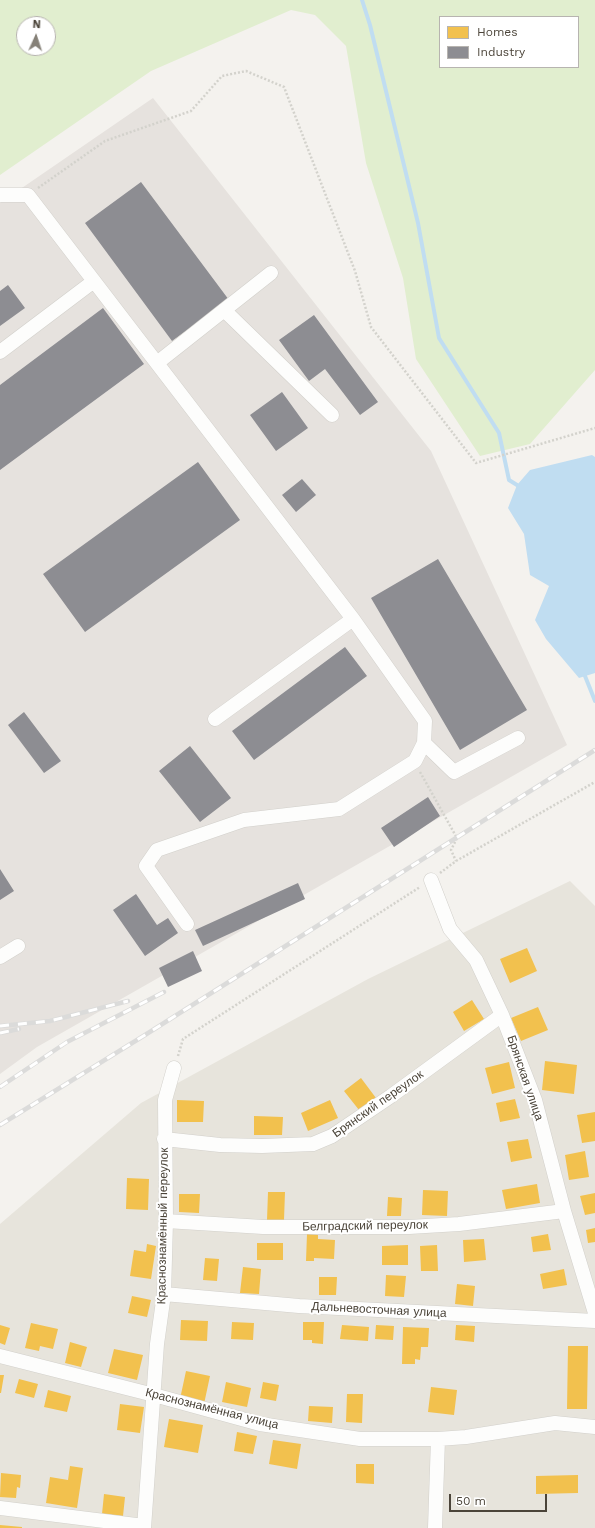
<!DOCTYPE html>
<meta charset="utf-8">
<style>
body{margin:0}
#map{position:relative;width:595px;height:1528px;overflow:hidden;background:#f4f2ee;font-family:"Work Sans",sans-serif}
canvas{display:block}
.legend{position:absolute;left:439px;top:16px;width:140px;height:52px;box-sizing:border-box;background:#fff;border:1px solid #b7b4b0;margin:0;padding:5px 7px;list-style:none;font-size:12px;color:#4b4439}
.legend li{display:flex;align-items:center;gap:8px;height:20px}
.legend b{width:20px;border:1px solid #b7b4b0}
.north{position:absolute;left:16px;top:16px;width:40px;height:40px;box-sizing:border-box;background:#fff;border:1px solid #b7b4b0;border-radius:50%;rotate:3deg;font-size:11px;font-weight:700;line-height:16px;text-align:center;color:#4b4439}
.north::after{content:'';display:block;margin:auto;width:14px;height:18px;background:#868178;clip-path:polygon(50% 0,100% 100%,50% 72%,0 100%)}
.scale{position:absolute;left:449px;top:1494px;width:98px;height:18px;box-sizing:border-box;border:2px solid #4b4439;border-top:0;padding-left:5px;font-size:12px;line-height:14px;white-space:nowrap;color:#4b4439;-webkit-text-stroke:3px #fff;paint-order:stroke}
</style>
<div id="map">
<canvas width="595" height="1528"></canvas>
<ul class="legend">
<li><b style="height:11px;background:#f2c14e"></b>Homes</li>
<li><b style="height:11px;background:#8d8d92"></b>Industry</li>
</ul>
<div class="north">N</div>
<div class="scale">50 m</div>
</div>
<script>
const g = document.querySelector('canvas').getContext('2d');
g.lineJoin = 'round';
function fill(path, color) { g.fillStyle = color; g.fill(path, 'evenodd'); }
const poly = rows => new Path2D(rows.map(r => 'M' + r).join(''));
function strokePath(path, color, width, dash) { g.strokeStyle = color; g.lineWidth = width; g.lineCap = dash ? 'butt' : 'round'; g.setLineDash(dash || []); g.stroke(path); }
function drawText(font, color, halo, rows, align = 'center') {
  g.font = font + ' "Work Sans",sans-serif'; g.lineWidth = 4; g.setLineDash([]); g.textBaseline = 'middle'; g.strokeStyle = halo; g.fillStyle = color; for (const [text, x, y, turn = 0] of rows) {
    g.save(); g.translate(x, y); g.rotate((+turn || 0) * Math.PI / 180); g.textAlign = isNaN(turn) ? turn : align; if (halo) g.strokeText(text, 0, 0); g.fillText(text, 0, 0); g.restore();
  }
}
fill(poly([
 [570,881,595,906,595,1528,0,1528,0,1224,141,1103,368,979]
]), '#e7e4dc');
fill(poly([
 [153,98,431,451,567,745,37,1047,0,1074,0,203]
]), '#e6e2de');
fill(poly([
 [0,0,595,0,595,370,530,444,480,456,416,359,403,278,366,163,346,46,315,15,291,10,151,71,0,175],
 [440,17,578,17,578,67,440,67],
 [24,24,48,24,48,48,24,48]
]), '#e1eecf');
fill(poly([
 [592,455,595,457,595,673,579,678,546,639,535,620,549,586,530,575,524,534,508,508,517,485,530,470]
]), '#c0ddf1');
fill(poly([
 [527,948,537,971,510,983,500,959],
 [472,1000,484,1019,464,1031,453,1012],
 [538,1007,548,1030,521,1041,511,1018],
 [545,1061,577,1065,574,1094,542,1090],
 [509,1062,515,1088,492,1094,485,1068],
 [361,1078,376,1098,359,1110,344,1091],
 [515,1099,520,1118,500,1122,496,1103],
 [177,1100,204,1101,203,1122,177,1122],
 [330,1100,338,1118,308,1131,301,1113],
 [595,1112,595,1141,582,1143,577,1115],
 [254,1116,283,1117,282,1135,254,1135],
 [528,1139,532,1158,511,1162,507,1142],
 [585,1151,589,1177,569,1180,565,1155],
 [127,1178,149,1179,148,1210,126,1209],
 [537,1184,540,1203,506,1209,502,1190],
 [423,1190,448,1191,447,1216,422,1215],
 [268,1192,285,1192,284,1220,267,1220],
 [595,1193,595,1213,585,1215,580,1196],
 [179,1194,200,1194,199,1213,179,1212],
 [388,1197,402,1198,401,1216,387,1216],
 [595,1228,595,1242,588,1243,586,1230],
 [307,1234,318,1235,318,1239,335,1240,334,1259,314,1258,314,1261,306,1261],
 [548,1234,551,1250,533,1252,531,1237],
 [484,1239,486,1260,464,1262,463,1240],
 [257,1243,283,1243,283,1260,257,1260],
 [147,1244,156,1246,151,1279,130,1276,134,1250,146,1252],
 [408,1245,408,1265,382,1265,382,1246],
 [437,1245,438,1271,421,1271,420,1246],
 [205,1258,219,1259,217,1281,203,1280],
 [243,1267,261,1269,259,1294,240,1293],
 [564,1269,567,1285,543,1289,540,1274],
 [386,1275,406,1276,404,1297,385,1296],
 [319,1277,337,1277,336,1295,319,1295],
 [457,1284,475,1286,473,1306,455,1304],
 [132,1296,151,1300,147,1317,128,1313],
 [181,1320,208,1321,207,1341,180,1340],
 [232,1322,254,1323,253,1340,231,1339],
 [303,1322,324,1322,323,1344,312,1343,312,1340,303,1340],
 [31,1323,58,1329,53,1349,40,1346,39,1351,25,1348],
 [0,1325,10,1328,5,1345,0,1343],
 [342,1325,369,1327,368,1341,340,1339],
 [376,1325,394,1326,393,1340,375,1339],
 [456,1325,475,1326,474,1342,455,1340],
 [403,1327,429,1328,428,1347,421,1347,420,1360,415,1359,415,1364,402,1364],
 [70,1342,87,1347,81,1367,65,1363],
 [568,1346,588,1346,587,1409,567,1409],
 [114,1349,143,1355,137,1380,108,1373],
 [186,1371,210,1376,204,1404,180,1399],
 [0,1375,4,1375,1,1393,0,1393],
 [19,1379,38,1384,34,1398,15,1393],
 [226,1382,251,1388,247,1407,222,1402],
 [263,1382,279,1385,276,1401,260,1398],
 [431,1387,457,1390,454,1415,428,1412],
 [48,1390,71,1396,67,1412,44,1407],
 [347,1394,363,1394,362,1423,346,1422],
 [120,1404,144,1407,140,1433,117,1430],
 [309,1406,333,1407,332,1423,308,1421],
 [169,1419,203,1425,198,1453,164,1447],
 [237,1432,257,1436,253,1454,234,1451],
 [273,1440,301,1444,297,1469,269,1464],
 [356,1464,374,1464,374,1484,356,1483],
 [70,1466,83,1468,77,1508,46,1503,50,1477,68,1480],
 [1,1473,21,1475,20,1488,17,1487,16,1498,0,1497],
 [578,1475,578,1493,536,1494,536,1476],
 [104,1494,125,1497,123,1516,102,1514],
 [0,1525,22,1527,22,1528,0,1528]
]), '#f2c14e');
fill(poly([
 [141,182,229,300,172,341,85,223],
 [8,285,25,308,0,326,0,291],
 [103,308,144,364,0,470,0,385],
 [314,315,378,402,360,415,325,369,309,381,279,340],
 [282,392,308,428,276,451,250,415],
 [198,462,240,520,85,632,43,574],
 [302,479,316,495,296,512,282,495],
 [438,559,527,710,460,750,371,598],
 [345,647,367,676,254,760,232,731],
 [24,712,61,761,44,773,8,725],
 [190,746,231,798,200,822,159,771],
 [428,797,440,816,394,847,381,828],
 [0,869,14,891,0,900],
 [298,883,305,899,203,946,195,930],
 [136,894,157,925,168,918,178,933,145,956,113,910],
 [193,951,202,971,168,987,159,968]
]), '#8d8d92');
strokePath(poly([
 [362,0,370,25,418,223,439,338,499,433,509,480,517,485],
 [585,676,595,701]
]), '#c0ddf1', 4);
const minor = poly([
 [0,195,28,195,353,619,425,721,424,743,415,761,339,809,244,820,157,850,146,866,187,924],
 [224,310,332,415],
 [0,352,94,281],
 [157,363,271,273],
 [215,719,353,619],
 [424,743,454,772,518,738],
 [431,880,450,929,476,960,502,1015,535,1100,564,1211,595,1313],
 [0,957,18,946],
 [164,1139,220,1145,262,1146,313,1144,332,1136,391,1096,502,1015],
 [166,1221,263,1227,409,1227,459,1224,564,1211],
 [164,1294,299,1306,595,1321],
 [0,1356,154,1395,260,1424,360,1439,438,1439,466,1437,555,1423,595,1427],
 [0,1508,144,1526],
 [144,1528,157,1344,164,1294,166,1221,165,1100,174,1068],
 [435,1528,438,1439]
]);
strokePath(minor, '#d2d0cb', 15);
strokePath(poly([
 [38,188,105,141,191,111,222,76,246,71,284,87,355,271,371,327,476,463,595,428],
 [420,772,457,838,451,850,456,861],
 [440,873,456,861,595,782],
 [178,1056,183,1039,420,887]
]), '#d3d2cc', 2.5, [2, 2]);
strokePath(minor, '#fdfdfc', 14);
const rail = poly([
 [0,1026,50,1021,128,1001],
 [0,1033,19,1029],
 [0,1087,67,1042,164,992],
 [0,1125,145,1035,595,750]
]);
strokePath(rail, '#dbdbda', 4.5);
strokePath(rail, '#fff', 3, [9]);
drawText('12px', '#4b4439', '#fff', [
 ["Брянская улица",525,1078,71],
 ["Брянский переулок",378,1104,-35],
 ["Краснознамённый переулок",163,1226,-89],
 ["Белградский переулок",365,1226,-1],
 ["Дальневосточная улица",379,1310,3],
 ["Краснознамённая улица",212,1409,14]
]);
</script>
